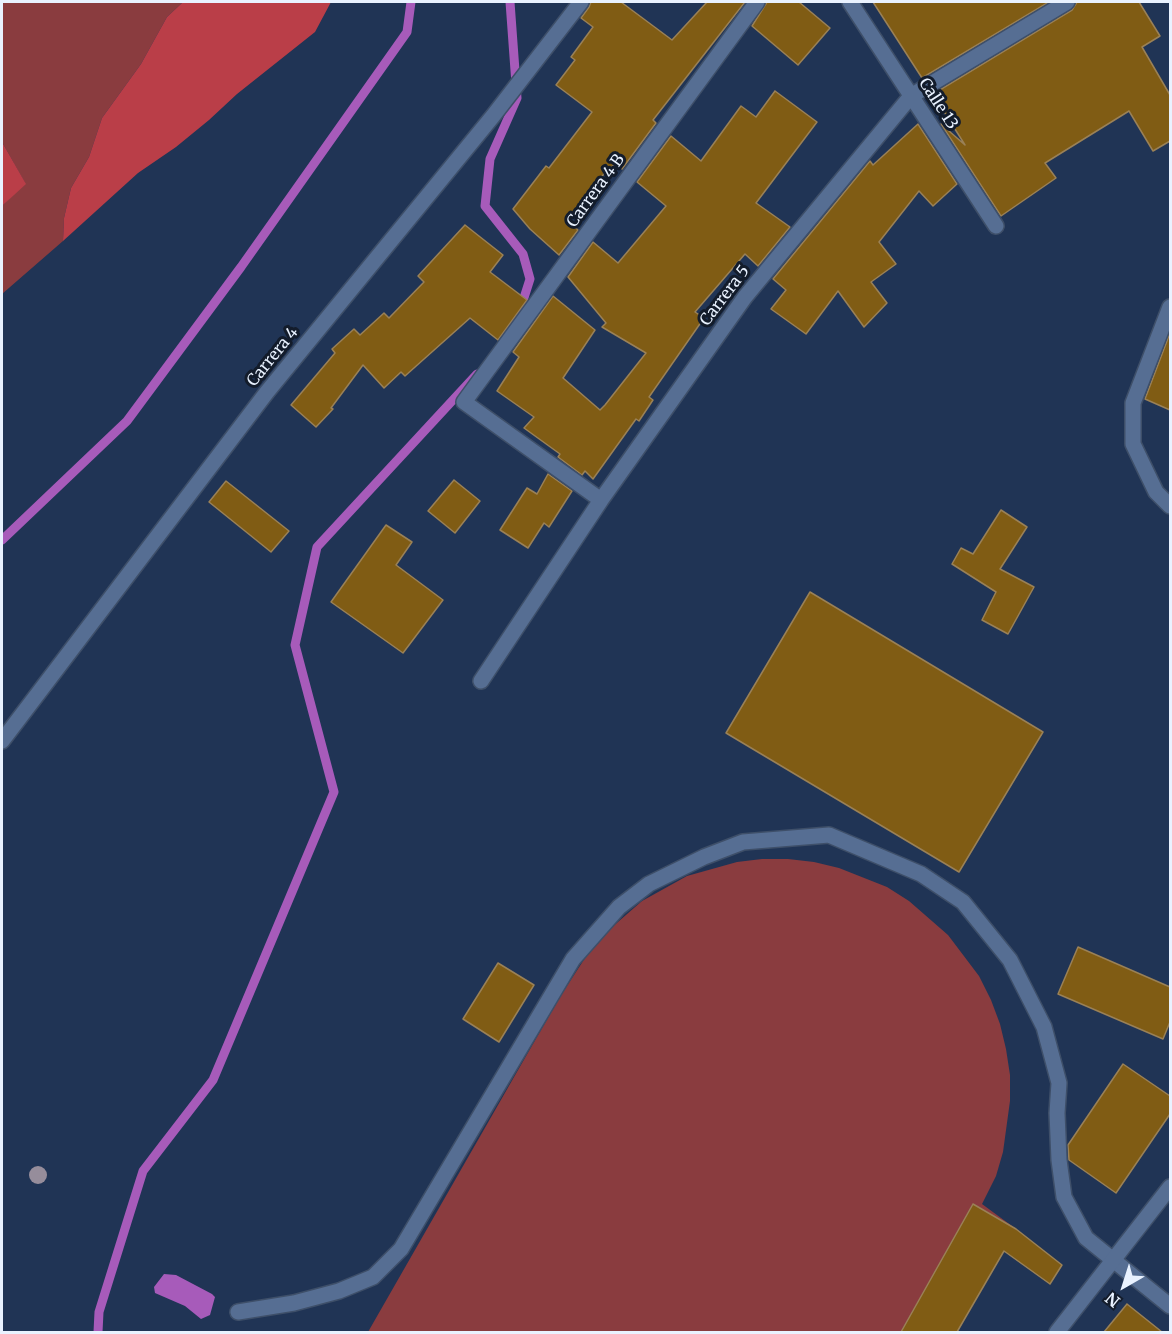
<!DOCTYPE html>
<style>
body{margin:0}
#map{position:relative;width:1172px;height:1334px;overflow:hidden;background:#203455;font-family:Merriweather,serif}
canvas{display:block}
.frame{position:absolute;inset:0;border:3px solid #e9f2ff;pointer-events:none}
.north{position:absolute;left:1094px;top:1256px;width:60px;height:60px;-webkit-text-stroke:4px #131c2b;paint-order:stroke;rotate:219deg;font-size:16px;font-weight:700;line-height:24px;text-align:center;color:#e9f2ff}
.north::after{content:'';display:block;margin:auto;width:21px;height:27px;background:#e9f2ff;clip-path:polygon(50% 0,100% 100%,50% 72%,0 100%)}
</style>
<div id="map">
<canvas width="1172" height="1334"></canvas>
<div class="frame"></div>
<div class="north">N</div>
</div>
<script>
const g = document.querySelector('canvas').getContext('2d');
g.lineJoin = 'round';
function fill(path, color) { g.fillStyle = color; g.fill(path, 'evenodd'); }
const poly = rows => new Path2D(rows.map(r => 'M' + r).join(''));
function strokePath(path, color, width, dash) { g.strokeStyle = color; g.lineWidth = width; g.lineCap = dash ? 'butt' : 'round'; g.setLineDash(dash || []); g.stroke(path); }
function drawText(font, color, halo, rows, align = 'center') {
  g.font = font + ' Merriweather,serif'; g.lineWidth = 6; g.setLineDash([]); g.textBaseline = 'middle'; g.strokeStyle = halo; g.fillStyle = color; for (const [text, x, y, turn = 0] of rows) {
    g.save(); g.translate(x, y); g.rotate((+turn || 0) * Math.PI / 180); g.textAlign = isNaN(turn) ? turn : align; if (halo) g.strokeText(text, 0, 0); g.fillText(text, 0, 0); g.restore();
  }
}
fill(poly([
 [2,2,183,2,167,17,141,64,102,118,89,157,71,188,64,218,63,241,2,294,2,206,25,183,2,142],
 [762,859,788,859,814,862,839,868,887,887,909,901,948,935,979,976,991,1000,1000,1024,1006,1049,1010,1075,1010,1101,1003,1152,996,1176,982,1204,1016,1229,957,1332,368,1332,561,995,587,955,603,935,642,901,687,876,737,862]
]), '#8a3c3f');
fill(poly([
 [183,2,331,2,315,32,237,94,209,120,176,147,138,173,63,241,64,218,71,188,89,157,102,118,141,64,167,17],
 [2,142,26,184,2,206]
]), '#ba3e48');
fill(poly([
 [164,1274,176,1275,212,1294,215,1297,210,1315,201,1319,185,1306,155,1293,154,1287]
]), '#a75bba');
strokePath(poly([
 [506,334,522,304,530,279,523,254,485,206,490,159,517,98,510,2],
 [2,540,127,421,241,267,407,32,411,2],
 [98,1332,99,1312,143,1171,213,1080,334,792,295,645,317,547,477,374]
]), '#a75bba', 9);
const building = poly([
 [591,2,621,2,672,40,707,2,745,2,653,120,656,123,622,169,615,163,608,171,607,170,567,221,578,230,559,255,530,229,513,209,546,166,549,168,592,112,556,85,575,60,571,57,593,27,581,18,589,7,591,2],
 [767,2,799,2,830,28,798,65,752,26,767,2],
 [873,2,1049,2,922,78,873,2],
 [1077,2,1139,2,1160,36,1142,47,1170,95,1170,141,1153,151,1129,111,1045,163,1056,178,1001,216,941,124,965,145,933,94,1072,10,1077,2],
 [775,91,817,122,756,203,790,227,758,266,745,254,695,312,704,318,649,397,653,400,639,421,636,419,593,479,585,471,582,475,558,457,560,454,524,428,534,417,497,391,519,357,513,352,553,296,595,330,563,378,600,410,605,405,646,353,602,327,606,323,568,277,593,242,618,263,666,206,637,182,671,136,701,161,741,106,756,117,775,91],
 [918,124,957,184,933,206,919,191,879,242,896,264,871,282,887,303,864,327,838,291,806,334,771,309,786,290,773,279,870,161,873,165,918,124],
 [465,225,503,255,490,272,527,300,498,340,470,318,405,376,401,372,384,388,363,365,331,408,333,409,316,427,291,405,335,353,332,349,354,329,360,335,384,313,389,318,424,282,418,276,465,225],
 [1170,333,1170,410,1145,399,1170,333],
 [548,474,572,491,549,527,544,523,528,548,500,530,527,488,537,494,548,474],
 [454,480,480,501,455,533,428,511,454,480],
 [226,481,289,531,271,552,209,502,226,481],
 [1001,510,1027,527,1000,569,1034,587,1008,634,982,620,996,592,952,564,961,548,973,554,1001,510],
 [386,525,412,542,396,565,443,600,403,653,331,602,386,525],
 [810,592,1043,732,959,872,726,733,810,592],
 [1078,947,1170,987,1170,1022,1163,1039,1058,994,1078,947],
 [498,963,534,985,499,1042,463,1019,498,963],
 [1123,1064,1170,1096,1170,1114,1116,1193,1069,1160,1068,1145,1123,1064],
 [973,1204,1016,1229,1062,1265,1050,1284,1004,1251,957,1332,901,1332,973,1204],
 [1127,1304,1162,1332,1104,1332,1127,1304]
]);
fill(building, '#805c14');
strokePath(building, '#9a8157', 1.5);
const minor = poly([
 [850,2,996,226],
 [1170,307,1133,403,1133,444,1156,492,1170,506],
 [601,500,464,402,757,2],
 [481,681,601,500,745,297,911,96,1067,2],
 [2,741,267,392,493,116,581,2],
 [238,1312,294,1303,339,1291,373,1277,401,1249,573,959,619,907,649,884,704,857,743,842,829,835,921,874,963,902,1010,960,1044,1027,1059,1083,1057,1113,1059,1160,1064,1197,1086,1238,1170,1306]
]);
const tertiary = poly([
 [1057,1332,1170,1187]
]);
strokePath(minor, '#3e4f69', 18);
strokePath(tertiary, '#3e4f69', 18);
strokePath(minor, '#566e93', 15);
strokePath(tertiary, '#566e93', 15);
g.fillStyle = '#968d9b';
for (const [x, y] of [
 [38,1175]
]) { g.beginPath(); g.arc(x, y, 9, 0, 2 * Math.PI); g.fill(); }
drawText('16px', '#e9f2ff', '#131c2b', [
 ["Calle 13",938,104,57],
 ["Carrera 4 B",596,191,-54],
 ["Carrera 5",725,296,-53],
 ["Carrera 4",273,357,-51]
]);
</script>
